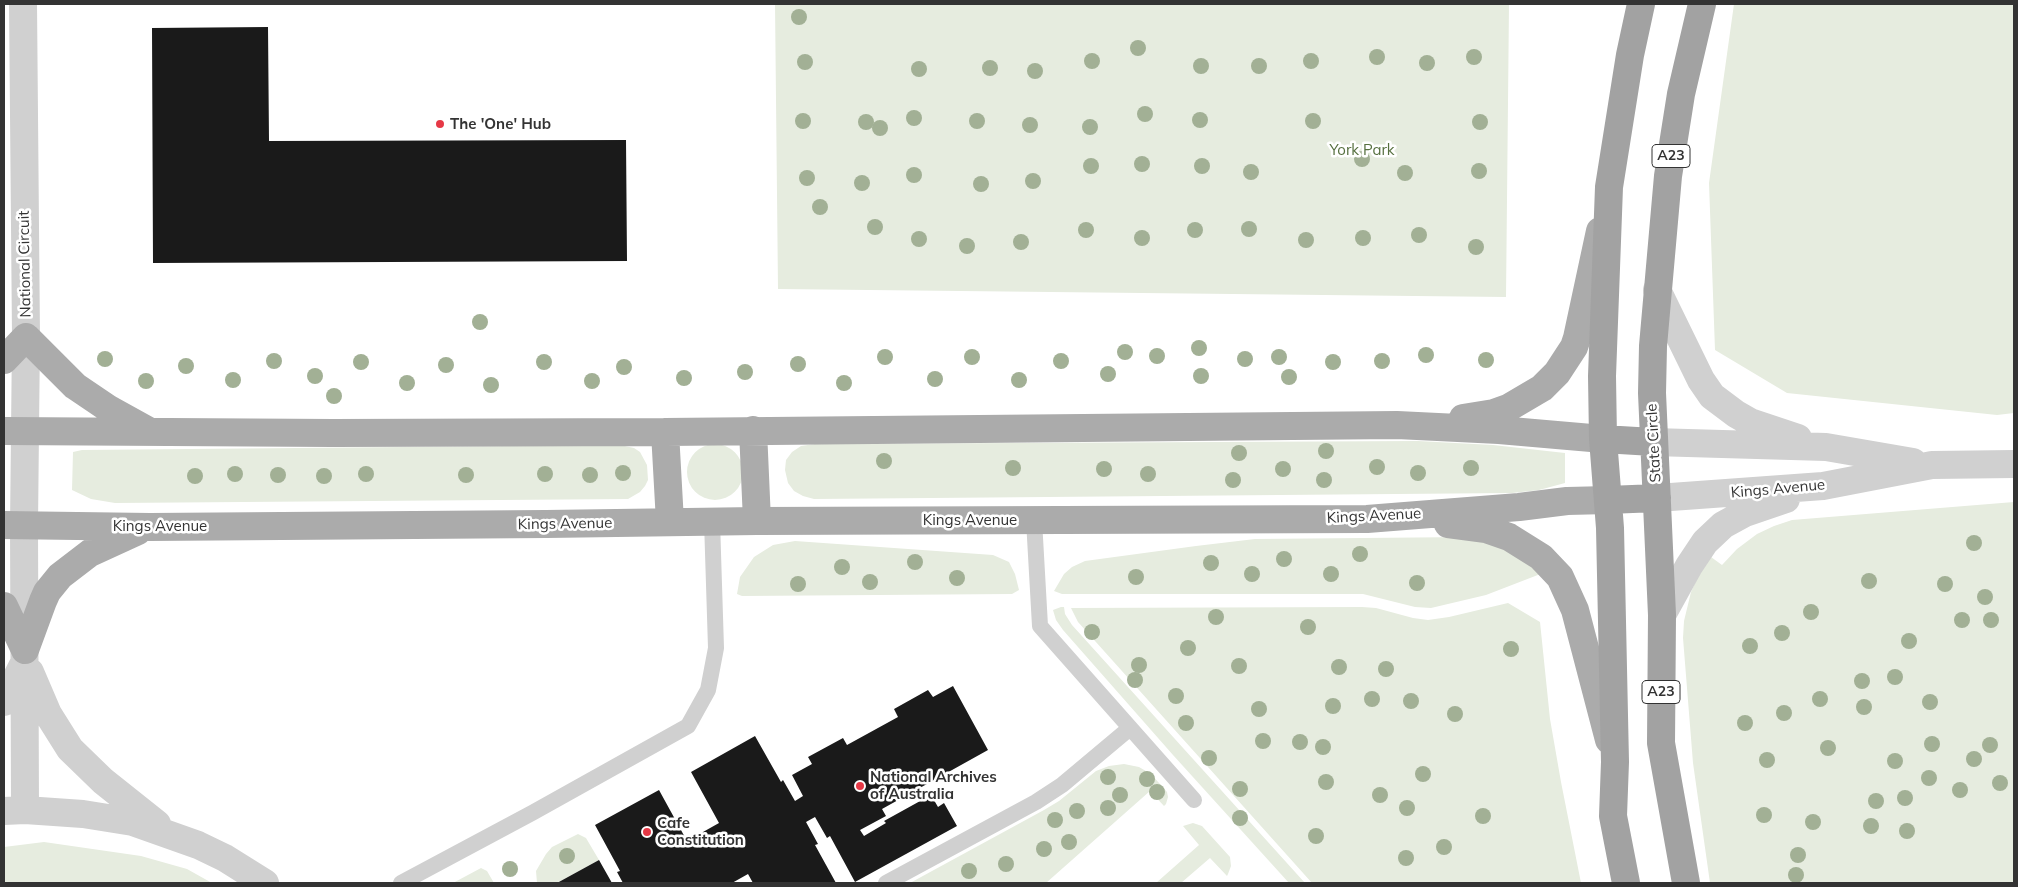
<!DOCTYPE html>
<style>
body{margin:0}
#map{position:relative;width:2018px;height:887px;overflow:hidden;background:#fff;font-family:Mulish,sans-serif}
canvas{display:block}
.frame{position:absolute;inset:0;border:5px solid #333;pointer-events:none}
</style>
<div id="map">
<canvas width="2018" height="887"></canvas>
<div class="frame"></div>
</div>
<script>
const g = document.querySelector('canvas').getContext('2d');
g.lineJoin = 'round';
function fill(path, color) { g.fillStyle = color; g.fill(path, 'evenodd'); }
const poly = rows => new Path2D(rows.map(r => 'M' + r).join(''));
function strokePath(path, color, width, dash) { g.strokeStyle = color; g.lineWidth = width; g.lineCap = dash ? 'butt' : 'round'; g.setLineDash(dash || []); g.stroke(path); }
function drawText(font, color, halo, rows, align = 'center') {
  g.font = font + ' Mulish,sans-serif'; g.lineWidth = 5; g.setLineDash([]); g.textBaseline = 'middle'; g.strokeStyle = halo; g.fillStyle = color; for (const [text, x, y, turn = 0] of rows) {
    g.save(); g.translate(x, y); g.rotate((+turn || 0) * Math.PI / 180); g.textAlign = isNaN(turn) ? turn : align; if (halo) g.strokeText(text, 0, 0); g.fillText(text, 0, 0); g.restore();
  }
}
fill(poly([
 [775,4,1509,4,1506,297,778,289],
 [1734,4,2014,4,2014,413,1997,415,1787,393,1715,350,1709,183],
 [1418,441,1493,445,1565,453,1565,483,1539,490,1512,493,814,499,803,496,794,491,788,483,785,470,786,460,792,452,801,446,815,444],
 '687 472a28 28 0 1 1 56 0a28 28 0 1 1-56 0Z',
 [620,445,634,448,640,452,647,465,648,480,645,486,640,492,628,499,115,503,91,499,72,490,73,452,82,450],
 [2014,502,2014,883,1710,883,1693,763,1683,638,1684,621,1691,592,1699,574,1711,557,1722,565,1737,549,1757,534,1774,526,1792,520],
 [1469,537,1492,541,1543,573,1486,595,1431,608,1415,607,1363,594,1062,594,1054,591,1064,574,1072,567,1085,561,1196,546,1255,539],
 [795,541,993,555,1009,562,1015,574,1019,590,1012,594,742,596,737,594,740,577,754,557,773,545],
 [1508,603,1540,622,1550,719,1561,782,1581,883,1312,883,1078,622,1071,608,1362,607,1376,608,1413,618,1428,620,1449,617],
 [1061,607,1064,607,1065,614,1072,625,1305,883,1289,883,1173,755,1063,630,1056,620,1053,610],
 [1124,764,1139,767,1151,774,1167,792,1168,797,1166,804,1164,806,1150,791,1046,883,910,883,1044,810,1059,801,1096,771,1109,766],
 [1193,823,1202,826,1230,857,1231,866,1228,874,1227,876,1210,858,1181,883,1156,883,1199,845,1183,826],
 [578,834,586,838,599,860,557,883,537,883,536,871,546,854,552,847],
 [44,842,141,856,187,869,212,883,4,883,4,847],
 [481,868,487,871,494,883,453,883]
]), '#e6ecdf');
fill(poly([
 [268,27,269,141,626,140,627,261,153,263,152,28],
 [953,686,988,750,882,809,886,816,860,830,864,836,886,823,884,821,931,795,938,807,944,803,957,826,855,882,830,836,827,838,815,817,806,822,818,844,815,845,836,883,753,883,748,874,732,883,623,883,617,872,620,871,595,825,659,790,687,841,719,823,691,772,755,736,781,782,783,780,795,801,803,796,792,775,812,764,808,757,843,738,847,745,898,717,894,709,928,690,933,697],
 [599,860,612,883,557,883]
]), '#1a1a1a');
strokePath(poly([
 [1034,520,1040,626,1194,800],
 [401,883,532,813,688,726,708,690,716,648,712,521],
 [886,883,1036,802,1062,785,1130,728]
]), '#d0d0d0', 16);
strokePath(poly([
 [1657,290,1701,380,1712,396,1736,414,1750,422,1798,438],
 [1653,442,1826,447,1913,462],
 [1657,498,1823,486,1932,465,2014,464],
 [24,525,25,810],
 [1662,615,1689,566,1705,542,1723,525,1745,513,1786,499],
 [30,672,48,714,70,749,103,781,157,824],
 [4,702,23,665],
 [4,811,25,810,83,814,133,822,198,845,225,858,265,883]
]), '#d0d0d0', 28);
strokePath(poly([
 [23,4,26,337,24,525]
]), '#d0d0d0', 28);
strokePath(poly([
 [4,360,26,337,75,386,109,409,147,430],
 [1463,418,1494,413,1508,408,1542,388,1557,373,1574,347,1577,338,1600,231],
 [753,430,757,521],
 [4,431,333,433,665,432,1397,425,1499,430,1603,439],
 [665,432,670,522],
 [1448,524,1486,529,1509,537,1541,557,1560,577,1575,610,1609,740],
 [4,525,150,527,546,524,757,521,1367,519,1519,507,1567,501,1608,500],
 [4,606,25,650],
 [25,650,43,601,47,592,60,576,90,553,138,531]
]), '#ababab', 28);
strokePath(poly([
 [1603,439,1653,442],
 [1608,500,1657,498],
 [1626,883,1613,816,1615,762,1610,528,1603,439,1602,376,1609,187,1630,55,1641,4],
 [1686,883,1661,743,1662,615,1652,393,1653,346,1668,176,1681,94,1702,4]
]), '#a2a2a2', 28);
g.fillStyle = '#a2b095';
for (const [x, y] of [
 [799,17],
 [1138,48],
 [1377,57],
 [1474,57],
 [1092,61],
 [1311,61],
 [805,62],
 [1427,63],
 [1201,66],
 [1259,66],
 [990,68],
 [919,69],
 [1035,71],
 [1145,114],
 [914,118],
 [1200,120],
 [803,121],
 [977,121],
 [1313,121],
 [866,122],
 [1480,122],
 [1030,125],
 [1090,127],
 [880,128],
 [1362,159],
 [1142,164],
 [1091,166],
 [1202,166],
 [1479,171],
 [1251,172],
 [1405,173],
 [914,175],
 [807,178],
 [1033,181],
 [862,183],
 [981,184],
 [820,207],
 [875,227],
 [1249,229],
 [1086,230],
 [1195,230],
 [1419,235],
 [1142,238],
 [1363,238],
 [919,239],
 [1306,240],
 [1021,242],
 [967,246],
 [1476,247],
 [480,322],
 [1199,348],
 [1125,352],
 [1426,355],
 [1157,356],
 [885,357],
 [972,357],
 [1279,357],
 [105,359],
 [1245,359],
 [1486,360],
 [274,361],
 [1061,361],
 [1382,361],
 [361,362],
 [544,362],
 [1333,362],
 [798,364],
 [446,365],
 [186,366],
 [624,367],
 [745,372],
 [1108,374],
 [315,376],
 [1201,376],
 [1289,377],
 [684,378],
 [935,379],
 [233,380],
 [1019,380],
 [146,381],
 [592,381],
 [407,383],
 [844,383],
 [491,385],
 [334,396],
 [1326,451],
 [1239,453],
 [884,461],
 [1377,467],
 [1013,468],
 [1471,468],
 [1104,469],
 [1283,469],
 [623,473],
 [1418,473],
 [235,474],
 [366,474],
 [545,474],
 [1148,474],
 [278,475],
 [466,475],
 [590,475],
 [195,476],
 [324,476],
 [1233,480],
 [1324,480],
 [1974,543],
 [1360,554],
 [1284,559],
 [915,562],
 [1211,563],
 [842,567],
 [1252,574],
 [1331,574],
 [1136,577],
 [957,578],
 [1869,581],
 [870,582],
 [1417,583],
 [798,584],
 [1945,584],
 [1985,597],
 [1811,612],
 [1216,617],
 [1962,620],
 [1991,620],
 [1308,627],
 [1092,632],
 [1782,633],
 [1909,641],
 [1750,646],
 [1188,648],
 [1511,649],
 [1139,665],
 [1239,666],
 [1339,667],
 [1386,669],
 [1895,677],
 [1135,680],
 [1862,681],
 [1176,696],
 [1372,699],
 [1820,699],
 [1411,701],
 [1930,702],
 [1333,706],
 [1864,707],
 [1259,709],
 [1784,713],
 [1455,714],
 [1186,723],
 [1745,723],
 [1263,741],
 [1300,742],
 [1932,744],
 [1990,745],
 [1323,747],
 [1828,748],
 [1209,758],
 [1974,759],
 [1767,760],
 [1895,761],
 [1423,774],
 [1108,777],
 [1929,778],
 [1147,779],
 [1326,782],
 [2000,783],
 [1240,789],
 [1960,790],
 [1157,792],
 [1120,795],
 [1380,795],
 [1905,798],
 [1876,801],
 [1108,808],
 [1407,808],
 [1077,811],
 [1764,815],
 [1483,816],
 [1240,818],
 [1055,820],
 [1813,822],
 [1871,826],
 [1907,831],
 [1316,836],
 [1069,842],
 [1444,847],
 [1044,849],
 [1798,855],
 [567,856],
 [1406,858],
 [1006,864],
 [510,869],
 [969,871],
 [1796,875]
]) { g.beginPath(); g.arc(x, y, 8, 0, 2 * Math.PI); g.fill(); }
for (const [x, y, r, color] of [
 [440,124,5,"#e63946"],
 [860,786,5,"#e63946"],
 [647,832,5,"#e63946"]
]) { const dot = new Path2D(); dot.arc(x, y, r, 0, 2 * Math.PI); g.fillStyle = color; g.fill(dot); strokePath(dot, '#fff', 2); }
for (const [x, y, w] of [
 [1671,156,38],
 [1661,692,38]
]) { const box = new Path2D(); box.roundRect(x - w / 2, y - 11.5, w, 23, 4); g.fillStyle = '#fff'; g.fill(box); strokePath(box, '#333', 1); }
drawText('bold 14px', '#333', null, [
 ["A23",1671,156],
 ["A23",1661,692]
]);
drawText('bold 15px', '#333', '#fff', [
 ["The 'One' Hub",450,124],
 ["National Archives",870,777],
 ["of Australia",870,794],
 ["Cafe",657,823],
 ["Constitution",657,840]
], 'left');
drawText('15px', '#56703f', '#fff', [
 ["York Park",1362,150]
]);
drawText('15px', '#333', '#fff', [
 ["National Circuit",25,264,-91],
 ["State Circle",1654,443,-93],
 ["Kings Avenue",1778,489,-5],
 ["Kings Avenue",1374,516,-3],
 ["Kings Avenue",970,520],
 ["Kings Avenue",565,524,-1],
 ["Kings Avenue",160,526]
]);
</script>
